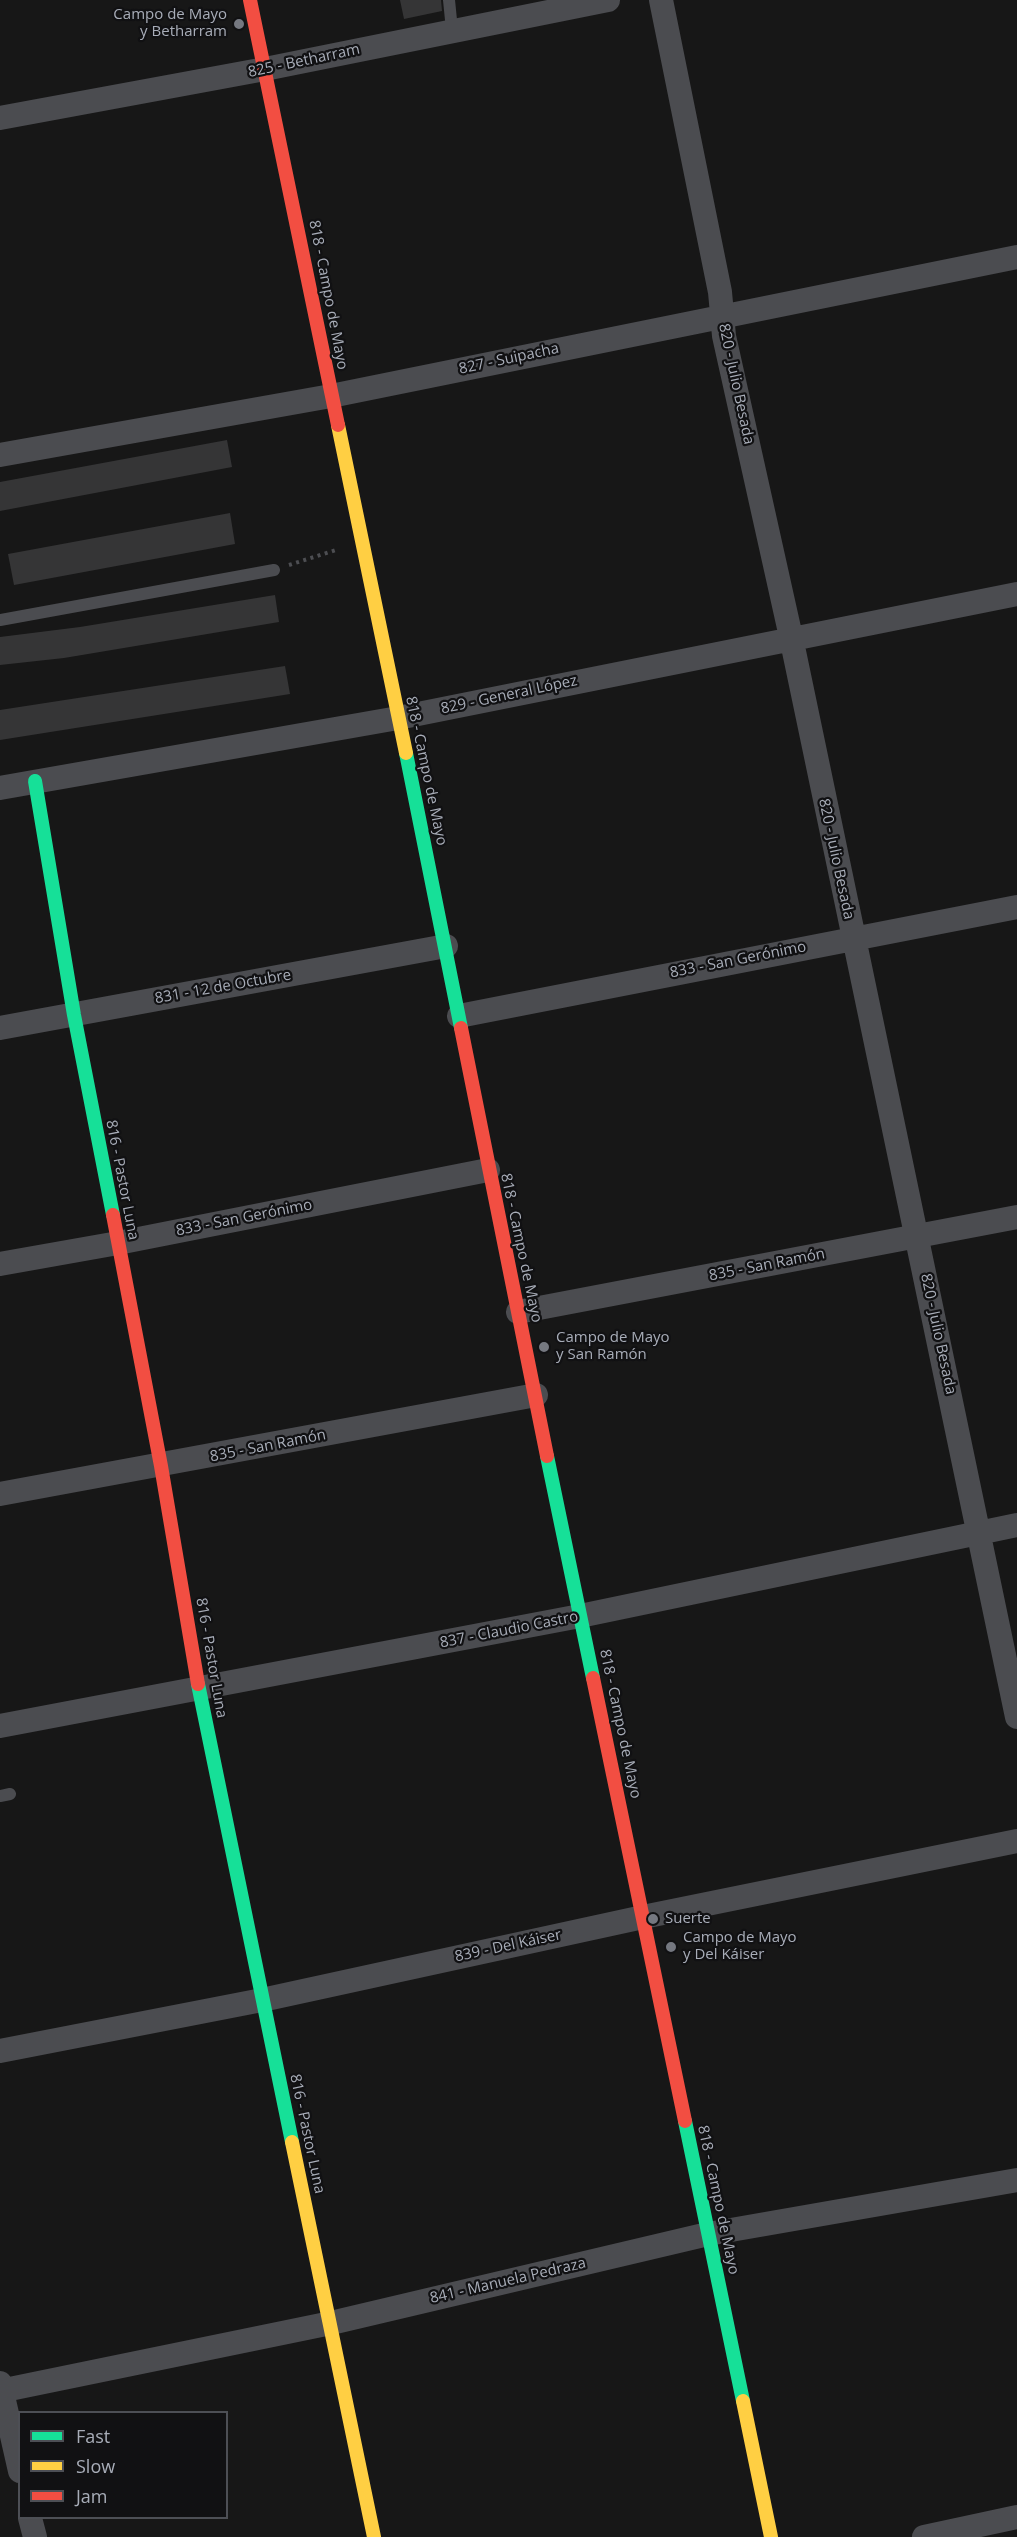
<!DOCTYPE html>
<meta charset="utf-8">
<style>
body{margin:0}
#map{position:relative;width:1017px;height:2537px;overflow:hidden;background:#171717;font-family:"Open Sans",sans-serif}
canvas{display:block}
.legend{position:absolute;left:18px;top:2411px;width:210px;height:108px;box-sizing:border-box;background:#111113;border:2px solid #4d4f55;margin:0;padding:8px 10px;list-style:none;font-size:18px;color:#a8adb8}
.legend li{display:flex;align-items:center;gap:12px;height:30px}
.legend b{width:30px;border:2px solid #4d4f55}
</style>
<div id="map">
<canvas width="1017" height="2537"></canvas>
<ul class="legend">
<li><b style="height:8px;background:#16e098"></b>Fast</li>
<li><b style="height:8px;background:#ffcf43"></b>Slow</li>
<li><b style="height:8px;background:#f24e42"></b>Jam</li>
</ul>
</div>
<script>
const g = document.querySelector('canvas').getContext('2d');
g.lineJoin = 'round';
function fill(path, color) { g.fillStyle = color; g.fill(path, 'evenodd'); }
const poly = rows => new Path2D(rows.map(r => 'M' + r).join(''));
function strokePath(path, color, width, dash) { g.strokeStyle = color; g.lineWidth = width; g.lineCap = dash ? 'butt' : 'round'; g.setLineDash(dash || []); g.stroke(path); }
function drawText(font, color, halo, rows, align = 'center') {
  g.font = font + ' "Open Sans",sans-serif'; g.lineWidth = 4.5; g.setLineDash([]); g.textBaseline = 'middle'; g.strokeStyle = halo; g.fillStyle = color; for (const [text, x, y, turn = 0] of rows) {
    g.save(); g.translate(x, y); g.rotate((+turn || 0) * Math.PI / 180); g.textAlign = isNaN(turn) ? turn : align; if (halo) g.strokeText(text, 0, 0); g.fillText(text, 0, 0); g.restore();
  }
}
fill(poly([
 [400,0,441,0,442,11,404,19],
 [227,440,232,467,0,511,0,482],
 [230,513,235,544,14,585,8,554],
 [275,595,279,622,64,658,0,665,0,637,80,627],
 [285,666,290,694,0,740,0,710]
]), '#353536');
strokePath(poly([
 [289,565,339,549]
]), '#4d4e52', 4, [3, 4.5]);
strokePath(poly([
 [449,0,452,30],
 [0,620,274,570],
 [0,1796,10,1794]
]), '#4b4c50', 12);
strokePath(poly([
 [661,0,720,292,724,336,791,637,1017,1717],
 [0,118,265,69,608,0],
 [0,455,331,396,1017,257],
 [0,788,398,718,1017,594],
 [459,1016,1017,907],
 [0,1028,446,946],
 [0,1264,118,1243,488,1170],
 [518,1312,1017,1217],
 [0,1494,536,1395],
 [0,1726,580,1616,1017,1525],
 [0,2051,262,2000,643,1917,1017,1841],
 [0,2383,20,2471],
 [0,2391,331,2323,708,2234,1017,2180],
 [30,2518,35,2537],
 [924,2537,1017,2517]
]), '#4b4c50', 24);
strokePath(poly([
 [406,753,461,1028],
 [35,781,74,1015,113,1215],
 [547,1456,593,1678],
 [198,1684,292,2142],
 [685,2121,743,2401]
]), '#16e098', 14);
strokePath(poly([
 [338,425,406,753],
 [292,2142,374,2537],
 [743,2401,771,2537]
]), '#ffcf43', 14);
strokePath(poly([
 [250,0,338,425],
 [461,1028,547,1456],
 [113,1215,161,1466,198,1684],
 [593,1678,685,2121]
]), '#f24e42', 14);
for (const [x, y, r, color] of [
 [239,24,6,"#757880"],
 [544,1347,6,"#757880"],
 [653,1919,6,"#757880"],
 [671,1947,6,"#757880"]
]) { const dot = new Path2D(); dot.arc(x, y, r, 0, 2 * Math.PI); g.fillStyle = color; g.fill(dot); strokePath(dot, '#111113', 2); }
drawText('15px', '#a8adb8', '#111113', [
 ["Campo de Mayo",227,15,"right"],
 ["y Betharram",227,32,"right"],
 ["Campo de Mayo",556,1338],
 ["y San Ramón",556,1355],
 ["Suerte",665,1919],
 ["Campo de Mayo",683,1938],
 ["y Del Káiser",683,1955]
], 'left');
drawText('15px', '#a8adb8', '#111113', [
 ["825 - Betharram",304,61,-12],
 ["818 - Campo de Mayo",328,295,79],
 ["827 - Suipacha",509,359,-12],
 ["820 - Julio Besada",736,384,78],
 ["829 - General López",509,695,-12],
 ["818 - Campo de Mayo",426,771,78],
 ["820 - Julio Besada",836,859,78],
 ["833 - San Gerónimo",738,960,-11],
 ["831 - 12 de Octubre",223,987,-10],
 ["816 - Pastor Luna",122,1180,79],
 ["833 - San Gerónimo",244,1218,-11],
 ["818 - Campo de Mayo",521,1248,78],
 ["835 - San Ramón",767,1265,-11],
 ["820 - Julio Besada",938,1334,78],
 ["835 - San Ramón",268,1446,-11],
 ["837 - Claudio Castro",509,1630,-11],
 ["816 - Pastor Luna",211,1658,80],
 ["818 - Campo de Mayo",620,1724,78],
 ["839 - Del Káiser",508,1946,-12],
 ["816 - Pastor Luna",307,2134,78],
 ["818 - Campo de Mayo",718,2200,78],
 ["841 - Manuela Pedraza",508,2281,-13]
]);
</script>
